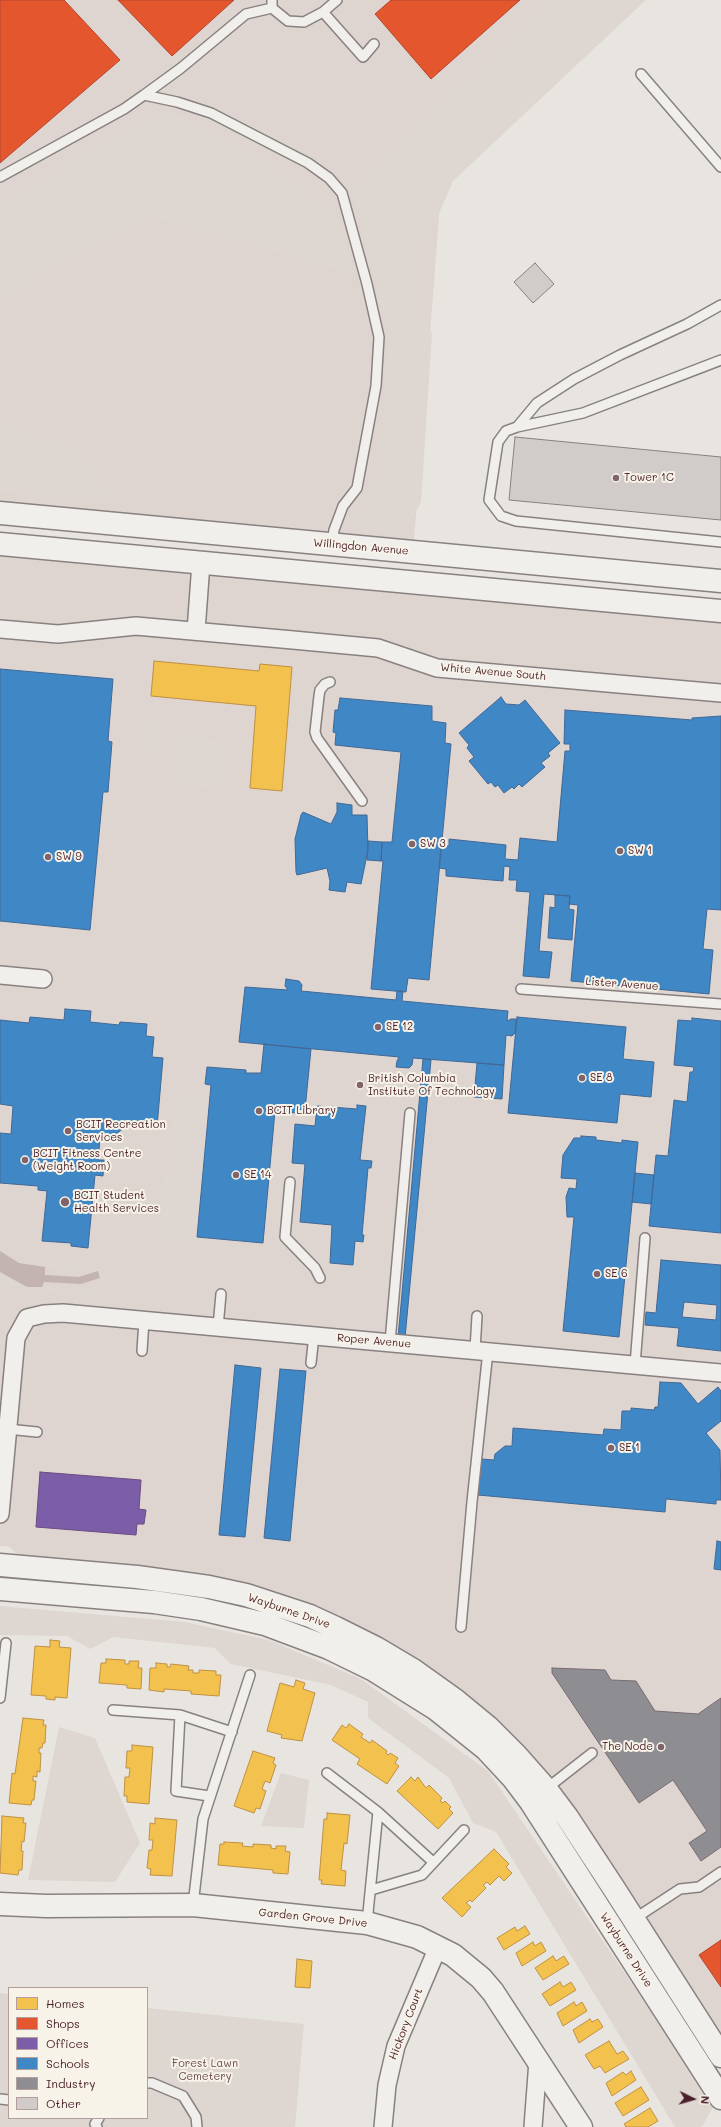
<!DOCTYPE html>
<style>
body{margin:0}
#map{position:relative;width:721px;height:2127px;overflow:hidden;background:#e8e5e0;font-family:Mali,sans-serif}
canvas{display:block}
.legend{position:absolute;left:8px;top:1987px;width:140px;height:132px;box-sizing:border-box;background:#f7f3e8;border:1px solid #b29e9c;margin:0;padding:5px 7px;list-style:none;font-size:12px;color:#4a1f2b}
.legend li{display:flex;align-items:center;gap:8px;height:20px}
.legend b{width:20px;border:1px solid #b29e9c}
.north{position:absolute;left:673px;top:2079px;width:40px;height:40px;-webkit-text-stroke:3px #f7f3e8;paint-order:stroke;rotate:95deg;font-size:11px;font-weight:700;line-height:16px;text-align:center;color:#4a1f2b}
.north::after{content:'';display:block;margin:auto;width:14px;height:18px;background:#4a1f2b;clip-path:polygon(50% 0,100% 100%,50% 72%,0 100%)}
</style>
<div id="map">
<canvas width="721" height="2127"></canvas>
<ul class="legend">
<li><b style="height:11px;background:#f2c14e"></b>Homes</li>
<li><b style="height:11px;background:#e4572e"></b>Shops</li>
<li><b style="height:11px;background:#7b5ea7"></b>Offices</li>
<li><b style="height:11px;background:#3f88c5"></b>Schools</li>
<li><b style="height:11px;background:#8d8d92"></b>Industry</li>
<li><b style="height:11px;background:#d1ccc9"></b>Other</li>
</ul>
<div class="north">N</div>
</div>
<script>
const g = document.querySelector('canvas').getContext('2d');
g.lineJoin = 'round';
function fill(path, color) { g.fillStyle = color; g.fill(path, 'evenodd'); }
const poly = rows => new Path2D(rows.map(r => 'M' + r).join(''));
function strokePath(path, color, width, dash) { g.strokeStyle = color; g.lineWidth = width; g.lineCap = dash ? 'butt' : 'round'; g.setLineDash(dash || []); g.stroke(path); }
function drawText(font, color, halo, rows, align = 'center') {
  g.font = font + ' Mali,sans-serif'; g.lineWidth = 4; g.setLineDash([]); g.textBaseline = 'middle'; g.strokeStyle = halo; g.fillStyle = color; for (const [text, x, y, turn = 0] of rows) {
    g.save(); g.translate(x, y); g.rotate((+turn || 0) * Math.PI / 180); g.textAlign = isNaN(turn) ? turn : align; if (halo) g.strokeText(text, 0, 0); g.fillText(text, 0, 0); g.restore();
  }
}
fill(poly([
 [0,0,565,0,443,166,414,540,0,505],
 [0,555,721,623,721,2035,621,1881,461,1692,422,1663,390,1642,297,1598,236,1582,19,1557,10,1547,0,1546]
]), '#ded5d0');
fill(poly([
 [552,0,646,0,453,181,423,250,423,313,432,334,421,502,402,536,349,528,380,463,388,337,353,187,375,163],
 [163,112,191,119,307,187,319,203,333,201,355,274,147,216,0,299,0,201],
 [0,419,85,453,114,498,0,492],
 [138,713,156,715,152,783,137,781,133,776],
 [177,736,225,741,221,790,174,785],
 [233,742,240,742,236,791,229,790],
 [174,1097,210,1099,198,1242,159,1239,167,1143,171,1136],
 [45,1261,95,1266,106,1278,104,1297,41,1291,42,1287,81,1290,100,1285,98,1271,92,1268,68,1270,45,1267],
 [0,1272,27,1287,0,1286],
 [0,1606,184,1622,269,1640,361,1679,488,1771,714,2105,703,2125,701,2127,675,2127,496,1832,473,1823,449,1778,368,1718,368,1702,331,1685,231,1664,215,1648,113,1637,90,1649,67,1636,0,1635],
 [59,1727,95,1738,140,1843,115,1882,28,1880],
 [281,1773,309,1780,304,1828,261,1826],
 [0,1993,9,1994,9,2118,147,2118,147,2008,304,2024,295,2127,0,2127]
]), '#ded6d0');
fill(poly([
 [0,1251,19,1263,45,1267,45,1275,79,1277,98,1271,100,1278,81,1284,44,1282,42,1287,27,1287,0,1272]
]), '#c3b4b1');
const homes = poly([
 [154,661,259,671,260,664,292,667,282,791,250,788,256,706,151,696,154,661],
 [50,1640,60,1641,59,1647,71,1648,67,1698,55,1697,55,1700,46,1699,46,1696,31,1695,35,1646,50,1647,50,1640],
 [106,1659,125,1660,125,1664,129,1664,129,1661,139,1661,138,1668,142,1668,141,1689,127,1688,127,1685,99,1683,101,1663,106,1663,106,1659],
 [156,1663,167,1664,167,1667,170,1667,171,1664,189,1666,188,1670,193,1670,193,1673,199,1673,199,1670,216,1671,216,1675,221,1675,219,1696,191,1694,191,1691,164,1689,164,1692,149,1690,150,1668,156,1668,156,1663],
 [296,1680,305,1683,303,1689,315,1693,302,1741,281,1738,282,1735,267,1731,280,1683,294,1687,296,1680],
 [23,1718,44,1720,43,1725,46,1725,45,1743,43,1743,42,1748,39,1748,39,1753,41,1753,40,1772,37,1771,37,1777,33,1776,33,1781,36,1781,34,1800,32,1800,31,1805,9,1803,12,1773,15,1774,23,1718],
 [349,1724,363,1734,361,1737,370,1743,372,1740,387,1751,386,1753,388,1755,390,1753,398,1758,395,1763,399,1766,387,1784,357,1764,360,1759,332,1740,342,1725,346,1728,349,1724],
 [132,1745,153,1747,149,1804,127,1802,127,1796,124,1796,125,1777,129,1777,130,1768,126,1768,127,1751,132,1751,132,1745],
 [253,1751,275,1758,273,1763,276,1765,270,1783,265,1781,262,1789,266,1791,260,1809,256,1808,254,1813,234,1806,253,1751],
 [411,1777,415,1781,418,1777,426,1788,429,1785,442,1798,440,1801,443,1803,445,1801,451,1807,449,1809,453,1813,438,1829,397,1791,411,1777],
 [327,1813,350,1815,347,1844,344,1843,341,1870,346,1871,345,1886,321,1884,322,1880,319,1880,324,1819,327,1819,327,1813],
 [2,1816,24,1818,23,1823,26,1823,24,1842,22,1841,21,1851,23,1851,22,1870,19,1870,18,1875,0,1873,2,1816],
 [155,1818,177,1820,172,1876,150,1875,151,1869,147,1868,149,1850,152,1850,153,1840,149,1840,150,1823,155,1824,155,1818],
 [224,1842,243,1843,242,1846,253,1847,253,1844,271,1845,271,1848,276,1849,276,1846,286,1846,285,1851,290,1852,288,1874,273,1873,273,1870,218,1865,220,1844,224,1844,224,1842],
 [494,1849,509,1864,506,1867,512,1873,504,1881,499,1876,490,1885,487,1882,483,1885,486,1888,472,1902,470,1900,466,1903,471,1907,462,1917,442,1898,494,1849],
 [525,1926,530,1934,504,1950,497,1938,515,1927,517,1931,525,1926],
 [533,1942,535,1946,541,1942,546,1951,522,1966,516,1953,533,1942],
 [553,1956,556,1961,564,1956,569,1964,543,1980,535,1968,553,1956],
 [297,1959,312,1961,310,1988,295,1987,297,1959],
 [560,1982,563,1987,571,1982,576,1990,550,2006,542,1994,560,1982],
 [574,2002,576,2006,582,2002,587,2011,563,2026,557,2013,574,2002],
 [590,2019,592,2022,598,2019,603,2027,579,2043,573,2030,590,2019],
 [609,2041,617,2054,623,2051,629,2059,605,2073,600,2066,594,2069,585,2055,609,2041],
 [631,2071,636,2080,612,2096,606,2083,623,2072,626,2075,631,2071],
 [641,2087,649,2100,623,2116,615,2103,641,2087],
 [650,2108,658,2121,648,2127,626,2127,624,2124,650,2108]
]);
fill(homes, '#f2c14e');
strokePath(homes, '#c09044', 1);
const shops = poly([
 [0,0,64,0,120,60,0,163,0,0],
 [118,0,234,0,172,56,118,0],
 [391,0,520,0,431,79,375,14,391,0],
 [721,1940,721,1987,699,1955,721,1940]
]);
fill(shops, '#e4572e');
strokePath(shops, '#b6462d', 1);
const offices = poly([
 [40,1472,141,1480,139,1509,146,1510,144,1524,137,1524,136,1535,36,1527,40,1472]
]);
fill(offices, '#7b5ea7');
strokePath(offices, '#6c4b82', 1);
const schools = poly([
 [0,669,113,679,108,741,112,742,108,792,103,792,90,930,0,921,0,669],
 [501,697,506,704,519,705,525,700,560,743,548,753,550,756,541,763,545,767,522,787,519,784,514,789,512,787,504,793,498,785,495,787,491,782,488,784,469,761,474,757,467,748,469,745,459,733,501,697],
 [340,698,432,706,432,721,446,723,445,743,451,744,429,980,408,978,406,992,371,989,383,861,381,861,382,842,392,842,401,752,335,745,336,733,333,732,335,710,338,710,340,698],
 [565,710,692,720,692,718,721,716,721,910,707,909,703,949,713,950,709,994,571,981,578,905,569,904,570,896,544,894,539,951,552,952,549,978,523,976,530,892,516,891,517,880,509,880,510,867,504,866,503,881,446,876,446,869,439,868,441,845,449,846,449,839,506,845,505,859,518,860,520,838,557,842,565,751,570,751,570,744,564,744,565,710],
 [337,803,352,805,352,815,367,815,368,850,361,884,347,882,345,892,329,890,330,881,327,868,297,875,296,872,295,839,301,815,303,812,331,824,337,812,337,803],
 [368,841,382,842,381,861,367,860,368,841],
 [555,895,570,896,569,909,574,910,572,940,548,938,550,907,555,908,555,895],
 [286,979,299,981,302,985,301,991,396,1000,397,991,403,991,402,1001,508,1011,507,1021,511,1019,516,1019,515,1033,512,1036,506,1035,504,1065,413,1058,412,1065,409,1068,396,1067,397,1061,399,1057,239,1042,245,987,288,990,285,986,286,979],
 [65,1009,91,1011,90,1022,119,1025,120,1022,147,1024,146,1036,154,1037,152,1057,163,1058,157,1127,128,1125,108,1140,100,1139,98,1160,104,1160,103,1176,95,1175,88,1248,71,1246,71,1243,42,1241,47,1191,38,1190,38,1186,0,1183,0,1133,11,1134,13,1106,0,1104,0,1020,29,1023,30,1017,64,1020,65,1009],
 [517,1017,626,1027,623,1059,654,1062,651,1097,620,1094,617,1123,508,1113,517,1017],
 [692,1018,721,1021,721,1233,649,1226,656,1155,668,1156,674,1100,687,1102,690,1072,693,1072,694,1067,674,1065,678,1020,692,1021,692,1018],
 [264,1044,311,1049,305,1110,296,1109,296,1113,275,1111,263,1243,197,1237,211,1085,205,1084,207,1067,246,1070,246,1073,261,1073,264,1044],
 [423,1059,431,1060,405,1338,398,1338,423,1059],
 [477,1063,504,1065,502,1099,474,1097,477,1063],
 [357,1105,366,1106,360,1160,372,1161,371,1168,368,1168,362,1235,364,1235,363,1242,355,1241,353,1265,330,1263,332,1225,300,1222,305,1164,292,1163,295,1124,315,1126,317,1106,357,1109,357,1105],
 [581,1136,596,1137,596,1140,622,1143,622,1140,638,1142,619,1337,563,1331,574,1217,567,1217,566,1197,569,1188,576,1189,577,1179,561,1178,563,1155,574,1138,581,1138,581,1136],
 [635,1173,654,1175,651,1204,632,1202,635,1173],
 [661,1260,721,1265,721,1351,677,1346,679,1328,645,1325,646,1312,656,1313,661,1260],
 [684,1302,717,1305,716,1320,682,1317,684,1302],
 [235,1365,261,1368,245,1537,219,1535,235,1365],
 [280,1369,306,1371,290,1541,264,1538,280,1369],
 [660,1382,681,1383,698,1404,718,1387,721,1391,721,1421,706,1433,720,1450,721,1500,716,1500,716,1504,666,1499,665,1512,478,1495,482,1459,494,1460,495,1454,505,1446,512,1446,513,1428,603,1435,604,1429,621,1430,622,1411,631,1411,631,1408,654,1410,655,1407,658,1407,660,1382],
 [717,1541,721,1542,721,1570,714,1569,717,1541]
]);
fill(schools, '#3f88c5');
strokePath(schools, '#426897', 1);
const industry = poly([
 [552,1668,605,1670,611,1680,636,1681,655,1711,698,1714,721,1698,721,1847,701,1861,689,1843,707,1831,673,1780,639,1803,552,1673,552,1668]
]);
fill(industry, '#8d8d92');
strokePath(industry, '#796c73', 1);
const building = poly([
 [535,263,554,284,533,303,514,282,535,263],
 [515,437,721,457,721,520,509,500,515,437]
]);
fill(building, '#d1ccc9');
strokePath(building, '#898080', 1);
const service = poly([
 [272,0,272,8,288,21,304,22,323,12,337,0],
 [323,12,363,57,374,44],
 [641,74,721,167],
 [144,95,181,68,246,14,272,8],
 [0,177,124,109,144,95,177,102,211,113,308,163,329,178,342,193,367,284,379,337,376,386,357,488,343,506,334,530,332,544],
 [721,360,583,413,517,427,506,431,498,442,489,500,501,516,516,521,721,542],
 [517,427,537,403,574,379,620,355,687,324,721,305],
 [330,682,325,684,320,690,319,696,315,732,317,738,362,801],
 [521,989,721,1004],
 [290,1182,285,1237,315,1268,320,1278],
 [218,1327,221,1294],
 [390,1342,410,1113],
 [475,1350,477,1316],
 [142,1351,144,1320],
 [311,1363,314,1335],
 [635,1365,645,1238],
 [7,1429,37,1432],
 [461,1627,472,1502,488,1351],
 [0,1698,6,1643],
 [113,1710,180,1715,232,1732],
 [180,1715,176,1791,209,1796],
 [327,1773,378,1812,433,1862],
 [546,1789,592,1753],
 [371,1890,422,1875,464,1830],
 [193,1905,203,1819,250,1675],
 [634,1919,680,1889,699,1887,721,1872],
 [367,1923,378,1812],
 [147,2083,152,2083,183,2096,196,2117,197,2127],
 [0,2099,9,2100],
 [97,2127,95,2124,99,2118]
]);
const minor = poly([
 [0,629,58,634,136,626,293,640,378,648,437,668,721,693],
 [196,631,201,563],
 [0,975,43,979],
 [0,1514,16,1338,27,1318,44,1314,63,1313,721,1373],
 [383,2127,387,2085,396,2046,438,1947],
 [533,2127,538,2061]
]);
const tertiary = poly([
 [0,1565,137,1577,209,1587,246,1595,310,1616,336,1628,376,1648,413,1670,455,1700,489,1728,516,1755,546,1789,567,1817,613,1887,721,2056],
 [0,1589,154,1602,201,1609,265,1624,329,1648,372,1669,436,1709,486,1749,513,1778,531,1802,721,2098],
 [0,1904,46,1906,193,1905,367,1923,417,1937,453,1955,481,1978,493,1992,581,2127]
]);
const secondary = poly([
 [0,513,721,581],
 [0,544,721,611]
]);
strokePath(service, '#898080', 12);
strokePath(minor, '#898080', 20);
strokePath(tertiary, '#898080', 25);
strokePath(secondary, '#898080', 25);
strokePath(service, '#f0efeb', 9);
strokePath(minor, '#f0efeb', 17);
strokePath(tertiary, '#f0efeb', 22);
strokePath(secondary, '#f0efeb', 22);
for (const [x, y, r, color] of [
 [616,478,4,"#81646a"],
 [412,844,4,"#81646a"],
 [620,851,4,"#81646a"],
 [48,857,4,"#81646a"],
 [378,1027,4,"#81646a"],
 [582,1078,4,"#81646a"],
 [360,1085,4,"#81646a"],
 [259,1111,4,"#81646a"],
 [68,1131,4,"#81646a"],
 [25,1160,4,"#81646a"],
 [236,1175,4,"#81646a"],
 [65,1202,5,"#81646a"],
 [597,1274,4,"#81646a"],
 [611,1448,4,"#81646a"],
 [661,1747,4,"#81646a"]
]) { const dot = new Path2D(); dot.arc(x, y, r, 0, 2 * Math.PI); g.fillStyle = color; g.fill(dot); strokePath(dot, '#f7f3e8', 1.5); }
drawText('11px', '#4a1f2b', '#f7f3e8', [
 ["Tower 1C",624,478],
 ["SW 3",420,844],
 ["SW 1",628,851],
 ["SW 9",56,857],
 ["SE 12",386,1027],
 ["SE 8",590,1078],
 ["British Columbia",368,1079],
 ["Institute Of Technology",368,1092],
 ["BCIT Library",267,1111],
 ["BCIT Recreation",76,1125],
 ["Services",76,1138],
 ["BCIT Fitness Centre",33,1154],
 ["(Weight Room)",33,1167],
 ["SE 14",244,1175],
 ["BCIT Student",74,1196],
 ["Health Services",74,1209],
 ["SE 6",605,1274],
 ["SE 1",619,1448],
 ["The Node",653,1747,"right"]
], 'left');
drawText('11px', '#4a1f2b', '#f7f3e8', [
 ["Willingdon Avenue",361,547,5],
 ["White Avenue South",493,672,5],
 ["Lister Avenue",622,984,4],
 ["Roper Avenue",374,1341,5],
 ["Wayburne Drive",289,1611,19],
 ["Garden Grove Drive",313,1918,6],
 ["Wayburne Drive",626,1950,57],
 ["Hickory Court",406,2024,-69]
]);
drawText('11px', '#6d4a51', '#f7f3e8', [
 ["Forest Lawn",205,2064],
 ["Cemetery",205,2077]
]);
</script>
